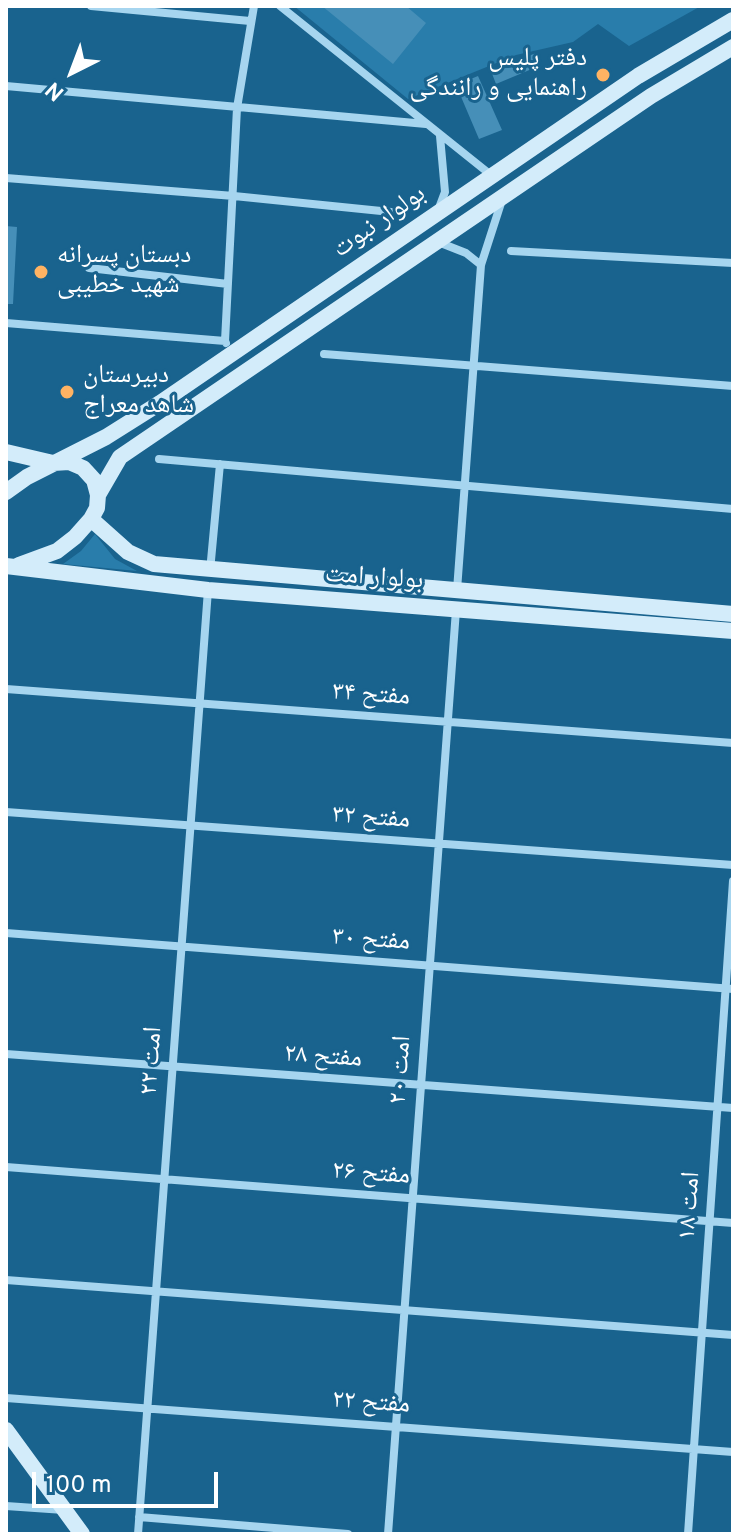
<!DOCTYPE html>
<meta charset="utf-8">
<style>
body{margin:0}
#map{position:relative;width:739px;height:1540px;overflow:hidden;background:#19638e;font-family:Overpass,sans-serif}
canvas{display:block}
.frame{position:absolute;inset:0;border:8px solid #fff;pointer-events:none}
.north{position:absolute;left:32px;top:32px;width:80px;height:80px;-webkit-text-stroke:6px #19638e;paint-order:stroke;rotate:222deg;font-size:22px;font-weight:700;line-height:32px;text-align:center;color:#fff}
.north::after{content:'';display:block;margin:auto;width:28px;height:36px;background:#fff;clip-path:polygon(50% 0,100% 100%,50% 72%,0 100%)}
.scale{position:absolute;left:32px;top:1472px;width:186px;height:36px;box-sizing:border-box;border:4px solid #fff;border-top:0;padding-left:10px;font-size:24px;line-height:28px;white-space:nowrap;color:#fff;-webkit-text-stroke:6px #19638e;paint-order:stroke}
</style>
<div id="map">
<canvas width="739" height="1540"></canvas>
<div class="frame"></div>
<div class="north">N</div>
<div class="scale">100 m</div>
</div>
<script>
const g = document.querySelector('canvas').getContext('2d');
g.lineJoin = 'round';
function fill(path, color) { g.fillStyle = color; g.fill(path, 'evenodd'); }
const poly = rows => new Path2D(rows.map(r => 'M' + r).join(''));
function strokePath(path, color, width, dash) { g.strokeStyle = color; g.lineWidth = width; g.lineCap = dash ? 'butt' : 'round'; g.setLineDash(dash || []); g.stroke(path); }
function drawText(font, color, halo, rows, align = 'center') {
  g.font = font + ' Overpass,"Noto Naskh Arabic",sans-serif'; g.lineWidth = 6; g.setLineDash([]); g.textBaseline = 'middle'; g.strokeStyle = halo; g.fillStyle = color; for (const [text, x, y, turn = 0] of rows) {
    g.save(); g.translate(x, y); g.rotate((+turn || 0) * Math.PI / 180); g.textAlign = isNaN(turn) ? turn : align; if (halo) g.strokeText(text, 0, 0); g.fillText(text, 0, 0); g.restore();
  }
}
fill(poly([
 [294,6,701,6,629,46,598,24,573,42,516,55,408,99],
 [95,534,115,559,137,571,63,564,81,551]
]), '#297dab');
fill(poly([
 [322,6,406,6,426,23,393,64],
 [536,53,539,66,496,84,491,71],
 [478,76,502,130,479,139,456,85],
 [6,226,17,227,13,304,6,304]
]), '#468fb8');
strokePath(poly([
 [91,6,250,21],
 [280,6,491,175],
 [6,86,426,124],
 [6,178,234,196,391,212],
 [439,208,445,192,440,136],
 [438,242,466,253,481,265],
 [511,251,733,263],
 [89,268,228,284],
 [6,323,225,341,226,343],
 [225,341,237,108,254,6],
 [324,354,733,386],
 [159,459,733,509],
 [210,571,220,464],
 [457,590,481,265,502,200],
 [6,689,733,743],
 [6,812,733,865],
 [6,933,733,989],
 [6,1054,733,1108],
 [6,1167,733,1223],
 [6,1280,733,1335],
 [6,1398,733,1452],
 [6,1506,64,1510],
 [139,1517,348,1534],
 [138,1534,208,590],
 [388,1534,456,610],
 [688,1534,733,881]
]), '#a6d5ef', 8);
strokePath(poly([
 [6,452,53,463,69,462,83,468,94,480,98,495,97,508,91,519,75,537,57,551,19,565],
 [6,492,27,477,106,437,160,403,638,76,733,20],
 [98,495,120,457,651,96,733,47],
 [91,519,128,552,154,564,733,614],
 [6,566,208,590,733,631],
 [6,1430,82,1534]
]), '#d3ecfa', 16);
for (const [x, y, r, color] of [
 [603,75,8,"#ffb363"],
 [41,272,8,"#ffb363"],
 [67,392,8,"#ffb363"]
]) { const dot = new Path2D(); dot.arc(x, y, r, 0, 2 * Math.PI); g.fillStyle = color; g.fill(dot); strokePath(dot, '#19638e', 3); }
drawText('26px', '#fff', '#19638e', [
 ["دفتر پلیس",587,60,"right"],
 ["راهنمایی و رانندگی",587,90,"right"],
 ["دبستان پسرانه",57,257],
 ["شهید خطیبی",57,287],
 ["دبیرستان",83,377],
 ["شاهد معراج",83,407]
], 'left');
drawText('26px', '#fff', '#19638e', [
 ["بولوار نبوت",380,223,-35],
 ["بولوار امت",374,579,4],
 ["مفتح ۳۴",371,696,4],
 ["مفتح ۳۲",371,819,4],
 ["مفتح ۳۰",371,941,4],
 ["مفتح ۲۸",323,1058,4],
 ["امت ۲۲",153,1061,-86],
 ["امت ۲۰",402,1070,-86],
 ["مفتح ۲۶",371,1175,4],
 ["امت ۱۸",691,1206,-86],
 ["مفتح ۲۲",371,1404,4]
]);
</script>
